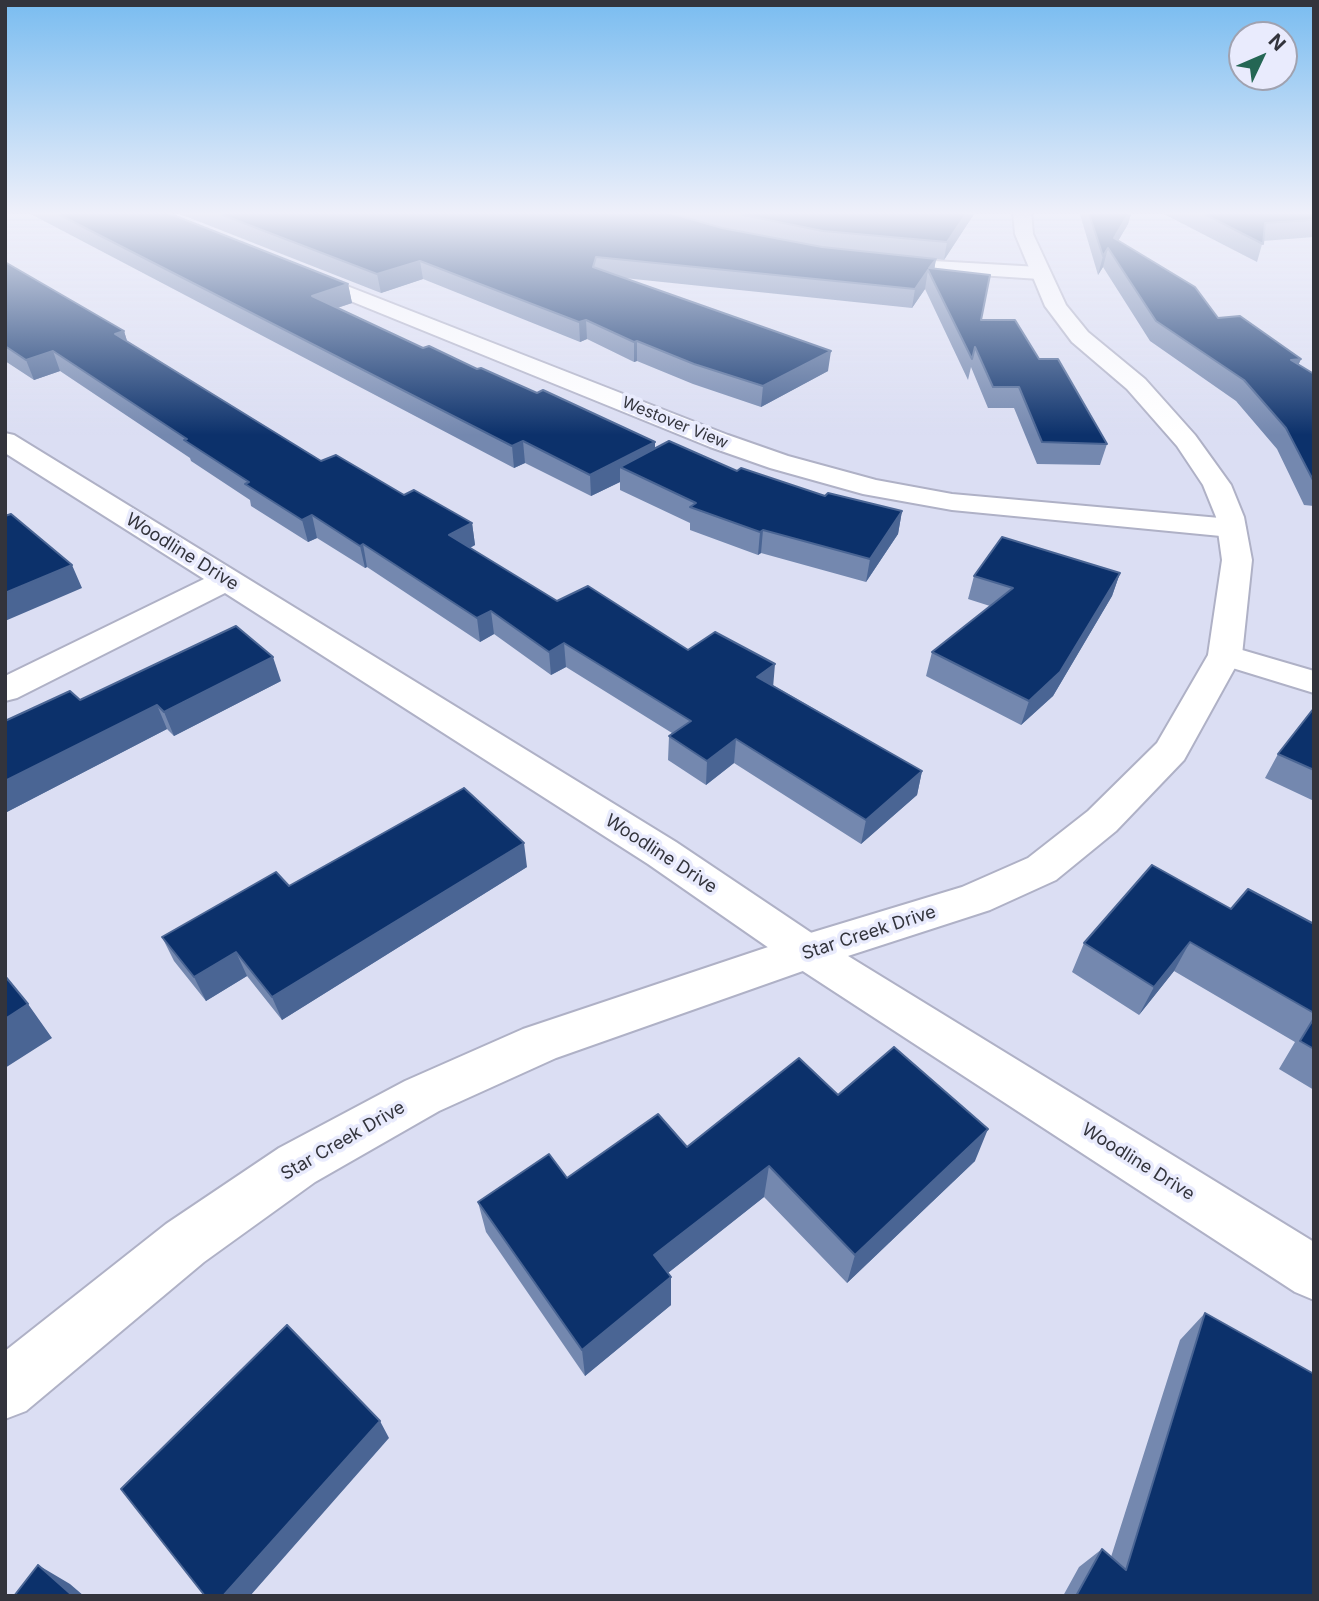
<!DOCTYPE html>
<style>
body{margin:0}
#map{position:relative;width:1319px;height:1601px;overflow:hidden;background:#dbdef3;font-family:Inter,sans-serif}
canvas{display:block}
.frame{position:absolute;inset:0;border:7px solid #33343c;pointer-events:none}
.north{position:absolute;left:1228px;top:21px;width:70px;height:70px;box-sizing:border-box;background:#e9ebfd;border:2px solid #a0a2b0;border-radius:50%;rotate:46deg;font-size:19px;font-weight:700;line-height:28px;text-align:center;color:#33343c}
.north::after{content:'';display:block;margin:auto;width:24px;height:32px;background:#246654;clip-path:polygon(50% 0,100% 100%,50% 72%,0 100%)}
</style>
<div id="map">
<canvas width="1319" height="1601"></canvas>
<div class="frame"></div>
<div class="north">N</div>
</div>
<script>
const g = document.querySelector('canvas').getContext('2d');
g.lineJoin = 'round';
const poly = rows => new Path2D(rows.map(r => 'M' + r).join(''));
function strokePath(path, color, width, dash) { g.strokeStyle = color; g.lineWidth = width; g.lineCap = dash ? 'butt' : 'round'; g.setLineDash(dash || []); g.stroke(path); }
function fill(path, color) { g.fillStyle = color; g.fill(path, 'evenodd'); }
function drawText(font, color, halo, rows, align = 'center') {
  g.font = font + ' Inter,sans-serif'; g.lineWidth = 7; g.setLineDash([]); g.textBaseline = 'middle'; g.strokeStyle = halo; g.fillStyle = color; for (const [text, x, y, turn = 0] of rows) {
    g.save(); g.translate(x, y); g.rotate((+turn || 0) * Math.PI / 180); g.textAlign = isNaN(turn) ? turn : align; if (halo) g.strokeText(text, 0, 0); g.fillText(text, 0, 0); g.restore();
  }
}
const minor = poly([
 [881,258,1039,267,1046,269,1049,273,1046,277,1039,279,874,268,871,264,874,260,881,258],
 [301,268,728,435,788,456,876,480,952,494,1231,519,1241,522,1246,528,1241,534,1231,537,952,510,863,494,770,468,710,447,294,278,291,274,294,270,301,268],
 [5,433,14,435,676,842,822,940,1314,1242,1314,1300,1295,1292,792,964,648,864,225,593,17,698,5,701,5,676,204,579,5,453,5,433],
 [1225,645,1314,671,1314,693,1213,662,1208,655,1213,648,1225,645]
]);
const tertiary = poly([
 [1013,211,1031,211,1033,234,1066,305,1088,332,1145,379,1195,435,1231,485,1244,517,1252,560,1242,655,1184,760,1116,831,1056,880,990,910,817,966,556,1058,439,1111,315,1182,204,1262,26,1411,5,1419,5,1351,166,1224,279,1148,405,1081,523,1029,807,934,962,887,1028,858,1088,811,1157,743,1208,655,1222,560,1216,517,1203,485,1177,446,1127,389,1072,342,1045,306,1015,234,1013,211]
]);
strokePath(minor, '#afb1c6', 4);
strokePath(tertiary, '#afb1c6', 4);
fill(minor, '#fff');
fill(tertiary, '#fff');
fill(poly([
 [25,211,163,211,348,284,352,303,337,308,423,348,477,369,655,449,825,496,902,511,898,534,866,582,761,553,758,555,690,530,690,523,620,490,620,482,591,496,525,463,514,468],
 [172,211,976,211,944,260,936,259,934,269,981,320,1039,359,1107,444,1100,465,1037,464,1014,408,988,408,971,367,968,380,925,289,912,308,624,278,828,371,761,407,693,384,637,361,634,362,587,339,580,342,423,279,381,293],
 [1079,211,1132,211,1128,224,1118,241,1218,318,1301,359,1298,365,1314,374,1314,506,1304,505,1277,449,1236,401,1150,341,1103,267,1098,275],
 [1158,211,1314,211,1314,237,1263,241,1257,262],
 [5,262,124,331,127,341,321,461,472,523,475,545,470,548,557,601,688,650,773,685,922,771,917,795,861,844,734,763,706,785,668,760,669,736,672,733,566,667,551,675,494,634,480,642,367,567,365,568,317,538,308,542,251,506,250,500,191,461,190,458,60,371,34,380,5,361],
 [1120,573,1112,596,1053,696,1021,725,926,676,932,652,990,606,968,599,974,576],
 [281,681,174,736,167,729,5,813,5,721,80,700],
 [1314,708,1314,801,1265,778,1278,754],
 [527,867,282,1020,247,976,206,1001,174,961,162,937,289,886],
 [1231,909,1314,924,1314,1090,1279,1069,1295,1042,1174,971,1139,1015,1072,972,1084,943],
 [838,1095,975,1161,847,1283,764,1197,668,1273,671,1277,671,1305,585,1376,486,1232,478,1202,687,1147],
 [1205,1313,1314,1596,1063,1596,1079,1567,1102,1549,1111,1557,1180,1340]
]), '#7488af');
fill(poly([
 [968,211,976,211,944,260,947,242],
 [1130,211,1132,211,1128,224,1111,253,1114,238],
 [1108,248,1103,267,1098,275,1103,256],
 [936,259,933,277,929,268],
 [420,261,423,279,381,293,377,274],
 [928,270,925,289,912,308,915,289],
 [348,284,352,303,316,315,312,296],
 [586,320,587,339,580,342,579,322],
 [124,331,130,351,115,334],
 [637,341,637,361,634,362,634,342],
 [53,351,60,371,34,380,26,360],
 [831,351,828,371,761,407,763,386],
 [1301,359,1292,379,1291,360],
 [523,441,525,463,514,468,512,446],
 [655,442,655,464,620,467,620,482,591,496,590,475],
 [902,511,898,534,866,582,870,559],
 [312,515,317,538,308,542,302,520],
 [472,523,475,545,452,557,449,535],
 [763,530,761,553,758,555,760,532],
 [363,544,367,567,365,568,360,546],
 [72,565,82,588,5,621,5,593],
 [1120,573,1112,596,1053,696,1021,725,1029,701],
 [491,611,494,634,480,642,477,618],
 [564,643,566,667,551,675,549,652],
 [273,657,281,681,174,736,164,712],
 [775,664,773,688,757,677],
 [157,705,167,729,5,813,5,781],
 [736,739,734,763,706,785,707,761],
 [922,771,917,795,861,844,866,820],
 [524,843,527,867,282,1020,272,997],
 [1190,942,1174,971,1139,1015,1154,987],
 [236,952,247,976,206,1001,194,977],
 [28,1004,52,1038,5,1068,5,1019],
 [988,1129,975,1161,847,1283,855,1255],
 [769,1166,764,1197,654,1284,654,1255],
 [671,1277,671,1305,585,1376,582,1350],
 [380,1421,389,1438,250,1596,223,1596],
 [38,1565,70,1584,84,1596,73,1596]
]), '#4a6594');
const building = poly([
 [52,211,163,211,348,284,312,296,423,348,429,346,477,369,481,368,537,393,543,390,655,442,590,475,523,441,512,446,52,211],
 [212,211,663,211,722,228,822,247,936,259,929,268,990,275,981,320,1015,320,1039,359,1058,359,1107,444,1042,442,1019,387,993,387,975,347,972,359,928,270,915,289,596,257,593,267,831,351,763,386,694,364,637,341,634,342,586,320,579,322,420,261,377,274,212,211],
 [723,211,968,211,947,242,823,231,723,211],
 [1088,211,1130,211,1114,238,1195,287,1218,318,1240,316,1301,359,1291,360,1314,374,1314,482,1286,428,1244,380,1156,321,1108,248,1103,256,1088,211],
 [1198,211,1314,211,1314,220,1265,223,1263,244,1198,211],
 [5,262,124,331,115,334,321,461,336,455,404,495,414,490,472,523,449,535,557,601,588,586,688,650,715,632,775,664,757,677,922,771,866,820,736,739,707,761,669,736,691,721,564,643,549,652,491,611,477,618,363,544,360,546,312,515,302,520,245,484,249,482,184,440,187,439,53,351,26,360,5,346,5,262],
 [669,441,737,471,741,468,825,496,828,493,902,511,870,559,763,530,760,532,690,507,696,503,620,467,669,441],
 [11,514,72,565,5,593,5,516,11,514],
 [1002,537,1120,573,1060,672,1029,701,932,652,1013,588,974,576,1002,537],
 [236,626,273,657,164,712,157,705,5,781,5,721,70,691,80,700,236,626],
 [1314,708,1314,770,1278,754,1314,708],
 [464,788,524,843,272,997,236,952,194,977,162,937,276,872,289,886,464,788],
 [1152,865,1231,909,1248,889,1314,924,1314,1013,1190,942,1154,987,1084,943,1152,865],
 [5,976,28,1004,5,1019,5,976],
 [1314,1018,1314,1049,1300,1041,1314,1018],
 [894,1047,988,1129,855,1255,769,1166,654,1255,671,1277,582,1350,478,1202,549,1154,567,1178,658,1114,687,1147,799,1058,838,1095,894,1047],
 [1205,1313,1314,1374,1314,1596,1076,1596,1102,1549,1126,1570,1205,1313],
 [287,1325,380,1421,223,1596,205,1596,121,1489,287,1325],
 [38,1565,73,1596,14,1596,38,1565]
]);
fill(building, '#0c316b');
strokePath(building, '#4a6594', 2);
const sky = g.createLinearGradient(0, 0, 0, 435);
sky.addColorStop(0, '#79bcf0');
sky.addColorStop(0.49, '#eff0fa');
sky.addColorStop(1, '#eff0fa00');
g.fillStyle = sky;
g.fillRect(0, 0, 1319, 435);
drawText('16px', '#33343c', '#e9ebfd', [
 ["Westover View",675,423,22]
]);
drawText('18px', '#33343c', '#e9ebfd', [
 ["Woodline Drive",182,552,32],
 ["Woodline Drive",661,854,33],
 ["Star Creek Drive",869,933,-18],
 ["Star Creek Drive",343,1141,-30],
 ["Woodline Drive",1138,1162,32]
]);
</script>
